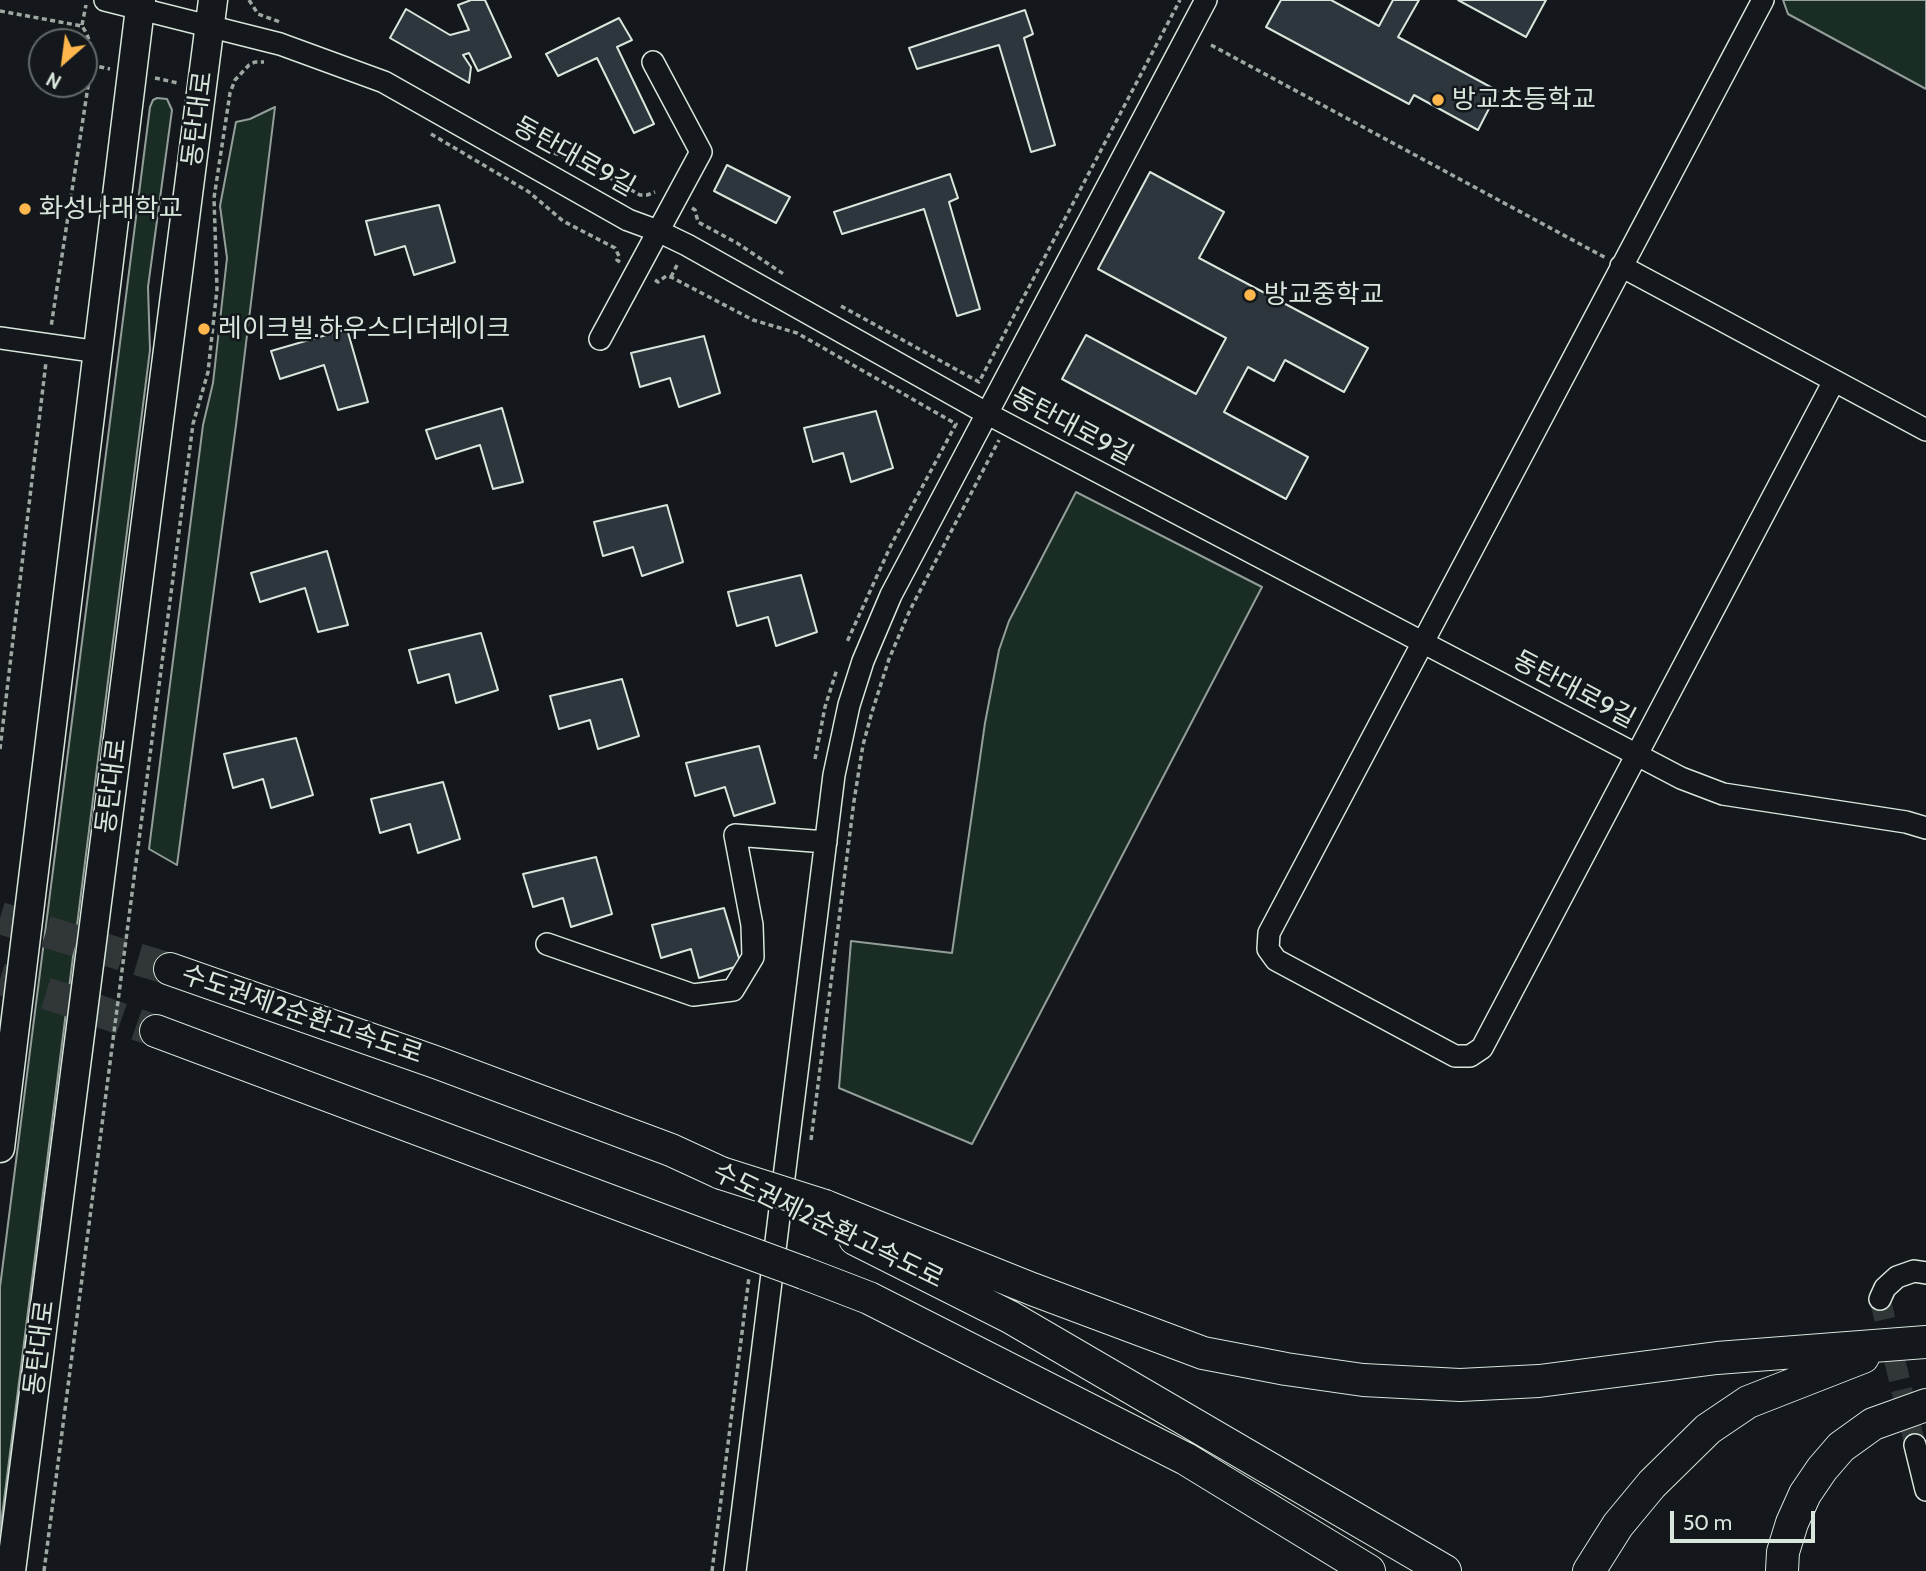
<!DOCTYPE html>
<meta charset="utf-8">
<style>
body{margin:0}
#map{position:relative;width:1926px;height:1571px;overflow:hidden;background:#14181c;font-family:Cabin,sans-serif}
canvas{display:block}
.north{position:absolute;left:28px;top:28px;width:70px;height:70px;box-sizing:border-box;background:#14181c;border:2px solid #626a69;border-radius:50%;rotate:208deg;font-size:19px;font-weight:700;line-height:28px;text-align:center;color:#d8e6dc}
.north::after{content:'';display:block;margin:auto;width:24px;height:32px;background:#ffb74d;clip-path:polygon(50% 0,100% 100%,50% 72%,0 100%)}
.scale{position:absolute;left:1670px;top:1511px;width:145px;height:32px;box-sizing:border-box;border:4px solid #d8e6dc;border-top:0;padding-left:9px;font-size:21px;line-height:24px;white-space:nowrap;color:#d8e6dc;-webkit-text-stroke:5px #14181c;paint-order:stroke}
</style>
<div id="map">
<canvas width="1926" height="1571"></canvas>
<div class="north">N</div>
<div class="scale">50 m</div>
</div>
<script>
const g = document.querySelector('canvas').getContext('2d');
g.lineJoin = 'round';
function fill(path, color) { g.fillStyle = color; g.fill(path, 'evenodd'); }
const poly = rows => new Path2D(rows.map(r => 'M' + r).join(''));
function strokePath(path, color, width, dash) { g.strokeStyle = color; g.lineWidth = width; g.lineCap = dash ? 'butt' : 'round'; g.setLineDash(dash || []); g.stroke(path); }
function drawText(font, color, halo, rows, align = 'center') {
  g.font = font + ' Cabin,"Noto Sans KR",sans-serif'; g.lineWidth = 5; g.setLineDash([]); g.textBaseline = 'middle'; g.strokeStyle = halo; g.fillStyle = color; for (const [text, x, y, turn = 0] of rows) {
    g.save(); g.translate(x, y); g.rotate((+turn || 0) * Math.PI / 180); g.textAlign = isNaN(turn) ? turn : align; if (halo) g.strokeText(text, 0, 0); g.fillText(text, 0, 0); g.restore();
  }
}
const green = poly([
 [1783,0,1926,0,1926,89,1788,14,1783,0],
 [157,98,167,99,172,110,148,287,150,350,0,1532,0,1287,150,107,153,100,157,98],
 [275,107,236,425,177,865,149,849,203,425,213,383,227,258,220,206,236,122,250,119,275,107],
 [1076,492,1262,587,972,1144,839,1088,851,941,952,953,985,723,999,650,1009,621,1076,492]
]);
fill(green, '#1a2d24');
strokePath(green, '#939e99', 2);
const building = poly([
 [471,0,485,0,511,57,478,71,469,53,463,55,471,67,469,83,390,38,406,9,450,35,469,30,458,5,471,0],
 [1281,0,1331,0,1379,26,1393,0,1419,0,1398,37,1498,91,1478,130,1414,95,1409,104,1266,27,1281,0],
 [1458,0,1546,0,1526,37,1458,0],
 [1025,10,1033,34,1024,38,1055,145,1031,152,999,45,917,69,909,48,1025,10],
 [619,18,632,40,617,47,654,124,634,133,597,58,558,76,546,54,619,18],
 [727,165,790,197,776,223,714,191,727,165],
 [1150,172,1224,212,1199,258,1368,348,1344,392,1285,360,1274,381,1248,367,1224,412,1308,457,1286,499,1062,379,1086,335,1196,394,1226,338,1098,269,1150,172],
 [950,174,958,198,949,202,980,309,957,316,924,209,842,234,834,212,950,174],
 [439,205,455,262,414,275,405,246,375,255,366,221,439,205],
 [347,329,368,402,338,410,324,365,280,379,271,351,347,329],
 [704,336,720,393,679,407,670,378,640,387,631,353,704,336],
 [502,408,523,482,493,489,480,445,436,459,426,430,502,408],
 [876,411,893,468,851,482,843,453,813,462,804,428,876,411],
 [667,505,683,562,642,576,633,547,603,556,594,522,667,505],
 [327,551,348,625,318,632,305,588,260,602,251,573,327,551],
 [801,575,817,632,776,646,768,617,737,626,728,592,801,575],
 [481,633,498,690,456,703,449,674,418,683,409,650,481,633],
 [622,679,639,736,598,749,590,720,559,729,550,696,622,679],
 [296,738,313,795,271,808,263,779,233,788,224,754,296,738],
 [759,746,775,803,734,816,725,787,695,796,686,763,759,746],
 [443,782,460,839,418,853,410,824,380,833,371,799,443,782],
 [596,857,612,914,571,927,563,898,533,907,523,874,596,857],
 [724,908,741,965,699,978,691,949,661,958,652,925,724,908]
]);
fill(building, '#2c363c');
strokePath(building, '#d8e6dc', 2);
strokePath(poly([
 [1880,1299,1915,1445]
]), '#313739', 21, [21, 10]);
strokePath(poly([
 [0,918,170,969],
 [0,979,67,1000,156,1031]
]), '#313739', 32, [32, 16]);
const minor = poly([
 [105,0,280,44,384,82,628,220,658,231,687,245,986,413,1681,778,1723,794,1906,822,1926,828],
 [1763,0,1269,933,1268,949,1276,960,1455,1056,1470,1056,1482,1048,1834,381],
 [1621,266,1926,430],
 [0,338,99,352],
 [600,339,701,152,653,62],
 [547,944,693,995,733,990,753,957,752,925,735,835,826,842],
 [1880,1299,1885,1288,1897,1277,1914,1271,1926,1273],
 [1915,1445,1926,1490],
 [735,1571,834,775,849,705,863,661,891,595,1206,0]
]);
const major = poly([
 [0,1148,141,0],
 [11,1571,213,0]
]);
const highway = poly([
 [170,969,438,1063,671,1150,721,1173],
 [156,1031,717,1241],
 [825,1206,1032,1289,1203,1353,1286,1369,1363,1380,1460,1385,1539,1381,1717,1358,1926,1342],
 [855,1239,1010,1317,1445,1571],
 [804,1273,869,1298,1186,1459,1369,1571],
 [1589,1571,1618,1525,1652,1484,1708,1429,1748,1402,1863,1357],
 [1782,1571,1783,1552,1792,1523,1805,1494,1822,1469,1841,1447,1873,1424,1926,1405]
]);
strokePath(minor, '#d8e6dc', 24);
strokePath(major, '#d8e6dc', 31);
strokePath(highway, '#d8e6dc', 34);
strokePath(poly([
 [249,0,258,14,280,22],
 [0,11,82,26,87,34,93,54,51,327],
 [82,25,86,5],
 [1211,45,1606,258],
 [91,65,110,69],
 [155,78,178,83],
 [431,134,529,192,563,221,615,248,619,256,617,260,620,262],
 [554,153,587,165,640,195,647,195,655,192],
 [692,208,695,210,698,222,737,243,785,275],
 [671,277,678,263],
 [655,280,658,282,666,276,671,277,753,320,797,333,956,424,891,545,847,642],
 [841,306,979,382,1180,0],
 [0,749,46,362],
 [815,759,825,707,837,669],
 [811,1140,854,801,863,745,872,712,889,659,910,610,999,440],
 [44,1571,193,424,208,372,217,289,214,198,230,93,235,80,249,65,255,62,264,62],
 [712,1571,749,1277]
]), '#9da8a2', 3.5, [5, 3.5]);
strokePath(minor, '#14181c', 21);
strokePath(major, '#14181c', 28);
strokePath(highway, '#14181c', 32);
const highwayBridge = poly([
 [721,1173,825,1206],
 [717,1241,804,1273]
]);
strokePath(highwayBridge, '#d8e6dc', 34, []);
strokePath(highwayBridge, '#14181c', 32);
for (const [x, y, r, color] of [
 [1438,100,7,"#ffb74d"],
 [25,209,7,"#ffb74d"],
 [1250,295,7,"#ffb74d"],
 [204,329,7,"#ffb74d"]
]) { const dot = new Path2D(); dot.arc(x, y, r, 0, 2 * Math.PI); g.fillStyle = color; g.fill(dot); strokePath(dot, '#14181c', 2.5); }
drawText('26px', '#d8e6dc', '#14181c', [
 ["방교초등학교",1452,100],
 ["화성나래학교",39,209],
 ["방교중학교",1264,295],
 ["레이크빌.하우스디더레이크",218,329]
], 'left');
drawText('26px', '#d8e6dc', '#14181c', [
 ["동탄대로",198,119,-83],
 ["동탄대로9길",574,157,29],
 ["동탄대로9길",1072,427,28],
 ["동탄대로9길",1574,690,28],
 ["동탄대로",112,786,-83],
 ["수도권제2순환고속도로",302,1015,19],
 ["수도권제2순환고속도로",828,1226,26],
 ["동탄대로",40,1348,-83]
]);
</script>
